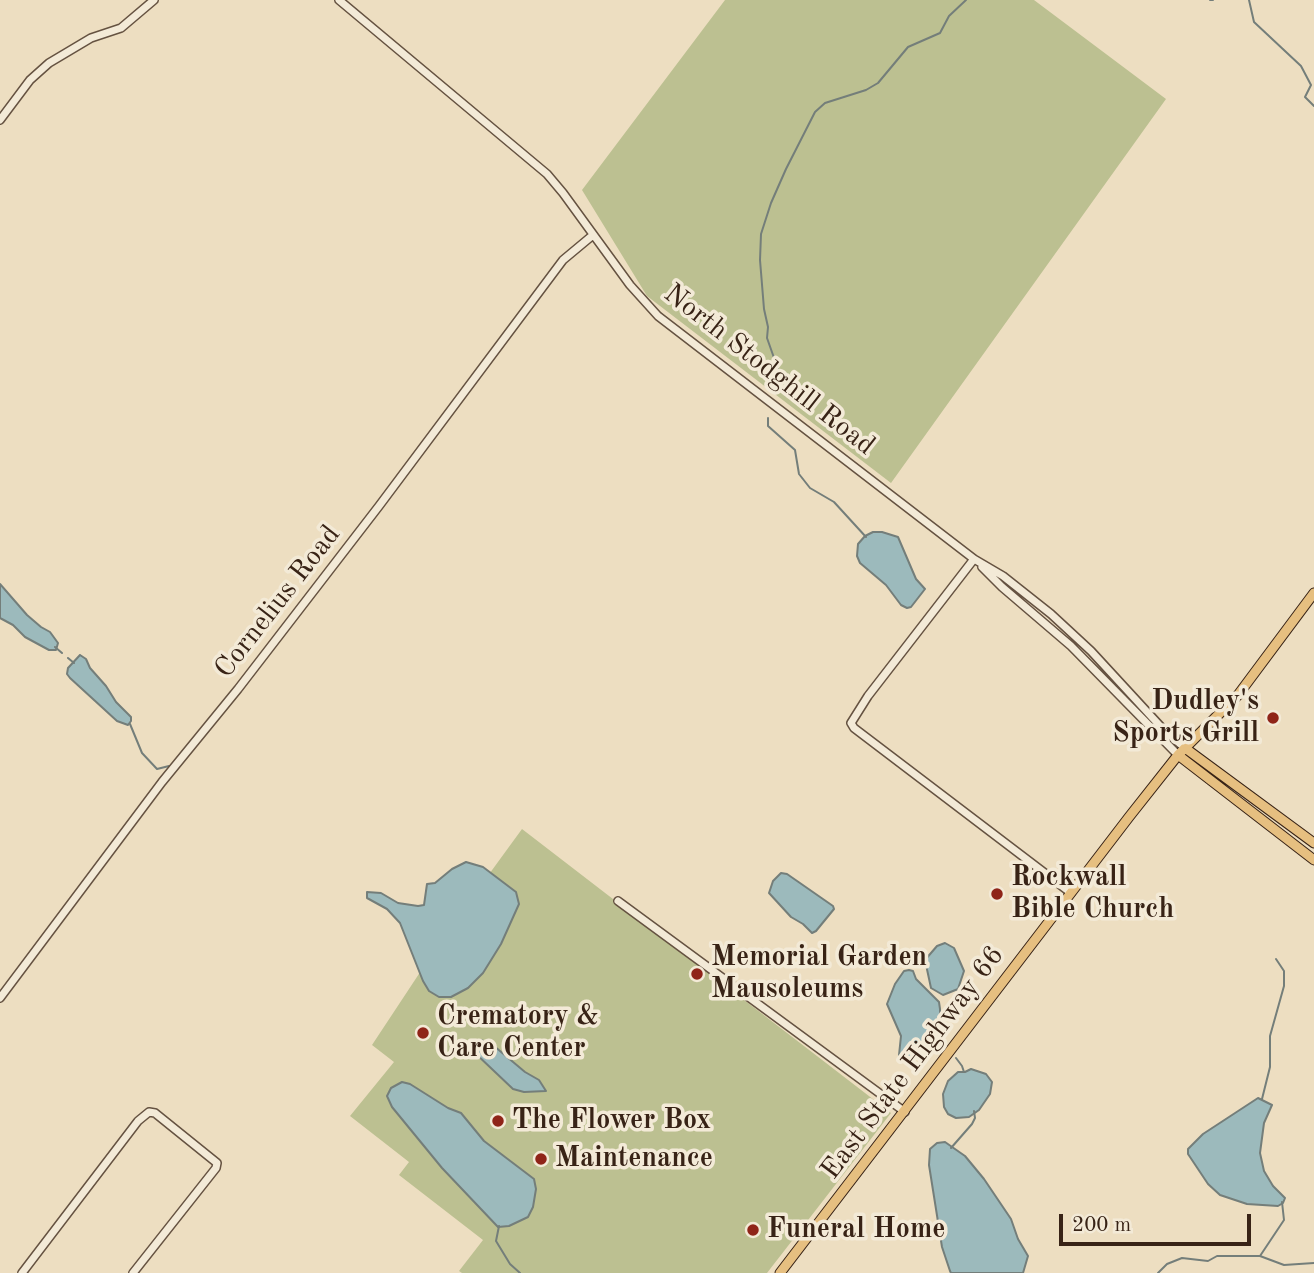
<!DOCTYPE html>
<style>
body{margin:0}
#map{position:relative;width:1314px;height:1273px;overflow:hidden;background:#eddec1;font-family:"Old Standard TT",serif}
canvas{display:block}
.scale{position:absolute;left:1059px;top:1214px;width:192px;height:32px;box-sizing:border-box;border:4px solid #382316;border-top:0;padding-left:9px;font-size:21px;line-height:24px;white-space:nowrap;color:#382316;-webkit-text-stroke:5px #f3ead7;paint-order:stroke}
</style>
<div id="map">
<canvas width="1314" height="1273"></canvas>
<div class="scale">200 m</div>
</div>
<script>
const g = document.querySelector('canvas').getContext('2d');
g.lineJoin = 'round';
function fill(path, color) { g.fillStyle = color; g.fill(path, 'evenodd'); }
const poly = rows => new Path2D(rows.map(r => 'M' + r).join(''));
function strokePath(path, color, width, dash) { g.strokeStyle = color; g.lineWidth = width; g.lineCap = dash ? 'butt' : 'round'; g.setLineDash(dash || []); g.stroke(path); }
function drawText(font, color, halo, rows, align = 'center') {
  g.font = font + ' "Old Standard TT",serif'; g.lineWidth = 7; g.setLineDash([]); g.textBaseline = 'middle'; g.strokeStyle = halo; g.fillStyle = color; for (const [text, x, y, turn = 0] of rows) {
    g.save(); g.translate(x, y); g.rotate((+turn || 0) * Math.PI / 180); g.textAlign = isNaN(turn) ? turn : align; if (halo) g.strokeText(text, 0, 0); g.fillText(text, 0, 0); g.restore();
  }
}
fill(poly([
 [725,0,1034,0,1166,99,891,483,647,296,582,190],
 [522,829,891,1113,767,1273,462,1273,459,1271,483,1240,399,1175,409,1162,350,1116,394,1062,372,1045,444,936]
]), '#bcc091');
const water = poly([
 [873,532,882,532,898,537,916,579,925,589,911,607,907,608,901,605,886,585,860,563,857,556,858,544,865,536,873,532],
 [0,584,27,615,41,627,50,632,58,643,56,650,49,650,25,637,13,625,0,618,0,584],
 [80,655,86,659,90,668,106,686,116,702,131,717,131,721,128,725,117,721,70,678,67,674,68,668,80,655],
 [466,862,483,867,516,892,519,904,501,944,483,973,468,988,451,997,439,997,429,991,423,981,400,923,387,909,367,898,367,892,381,893,398,903,418,906,424,905,427,884,435,883,452,869,466,862],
 [781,873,787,874,833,906,834,909,816,931,812,933,803,924,791,917,769,893,773,881,781,873],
 [945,943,954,948,964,971,958,989,943,995,931,988,925,960,937,946,945,943],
 [909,970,913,971,916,979,939,1002,940,1009,940,1016,914,1059,910,1063,905,1062,899,1055,901,1036,887,1004,895,984,904,971,909,970],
 [481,1040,494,1046,525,1072,539,1080,546,1091,524,1092,513,1089,474,1052,473,1047,481,1040],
 [971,1069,986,1074,992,1082,990,1094,979,1110,969,1117,956,1118,948,1114,944,1107,943,1094,948,1081,958,1072,965,1072,971,1069],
 [402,1082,410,1084,448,1108,461,1113,484,1141,534,1179,536,1189,533,1207,528,1217,509,1226,498,1227,442,1168,392,1107,387,1096,391,1088,402,1082],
 [1258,1098,1272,1105,1264,1123,1260,1153,1264,1171,1273,1186,1285,1198,1283,1203,1278,1206,1247,1204,1220,1195,1208,1184,1188,1154,1188,1149,1203,1134,1258,1098],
 [945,1142,965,1156,984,1179,1011,1219,1018,1239,1028,1256,1023,1273,951,1273,950,1271,942,1247,929,1165,930,1149,937,1143,945,1142]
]);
fill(water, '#9cbabc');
strokePath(water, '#747e7a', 2);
strokePath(poly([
 [1210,0,1213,0],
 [1249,0,1254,22,1301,66,1311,85,1305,97,1314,106],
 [777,390,779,372,767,338,768,327,764,309,760,260,761,234,771,203,786,169,815,112,825,103,866,90,878,83,908,47,940,33,949,16,966,0],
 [768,418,768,426,795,450,799,474,810,488,834,502,866,537],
 [55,647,62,653],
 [68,658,74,663],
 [130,724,142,753,157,769,169,766],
 [928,1036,943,1048],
 [956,1058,962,1066,964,1072],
 [1262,1099,1270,1067,1270,1036,1284,986,1284,971,1276,959],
 [951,1148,972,1124,975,1118,974,1111],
 [499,1226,496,1241,510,1264,520,1273],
 [1260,1256,1284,1220,1282,1202],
 [1158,1273,1167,1264,1182,1258,1208,1261,1217,1256,1260,1256,1284,1265,1314,1263]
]), '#747e7a', 2);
const minor = poly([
 [339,0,547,174,563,193,630,285,658,316,974,559,1003,576,1051,614,1091,651,1161,727,1185,748],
 [0,120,30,80,49,63,91,38,121,28,154,0],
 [974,559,868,696,851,723,854,728,1071,893],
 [982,567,1002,587,1071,646,1178,755],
 [618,901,905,1112],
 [0,998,162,782,238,689,379,506,563,260,593,235],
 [22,1273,138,1121,149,1112,155,1113,217,1163,216,1168,133,1273]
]);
const major = poly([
 [1185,748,1314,843],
 [1178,755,1314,860],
 [780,1273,1129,817,1178,755,1238,695,1314,593]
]);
strokePath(minor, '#655241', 10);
strokePath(major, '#382316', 11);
strokePath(minor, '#f3ead7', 7);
strokePath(major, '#e6bf80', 9);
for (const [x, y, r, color] of [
 [1273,718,7,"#8f2418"],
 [997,894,7,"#8f2418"],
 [697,974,7,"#8f2418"],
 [423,1033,7,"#8f2418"],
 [498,1121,7,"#8f2418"],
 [541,1159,7,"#8f2418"],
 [753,1230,7,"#8f2418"]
]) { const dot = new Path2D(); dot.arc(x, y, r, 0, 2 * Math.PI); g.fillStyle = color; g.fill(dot); strokePath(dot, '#f3ead7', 2.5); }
drawText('28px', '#382316', '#f3ead7', [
 ["North Stodghill Road",769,370,38],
 ["Cornelius Road",278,602,-52],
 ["East State Highway 66",913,1063,-53]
]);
drawText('bold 28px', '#382316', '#f3ead7', [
 ["Dudley's",1259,702,"right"],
 ["Sports Grill",1259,734,"right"],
 ["Rockwall",1011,878],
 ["Bible Church",1011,910],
 ["Memorial Garden",711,958],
 ["Mausoleums",711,990],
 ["Crematory &",437,1017],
 ["Care Center",437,1049],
 ["The Flower Box",512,1121],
 ["Maintenance",555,1159],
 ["Funeral Home",767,1230]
], 'left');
</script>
